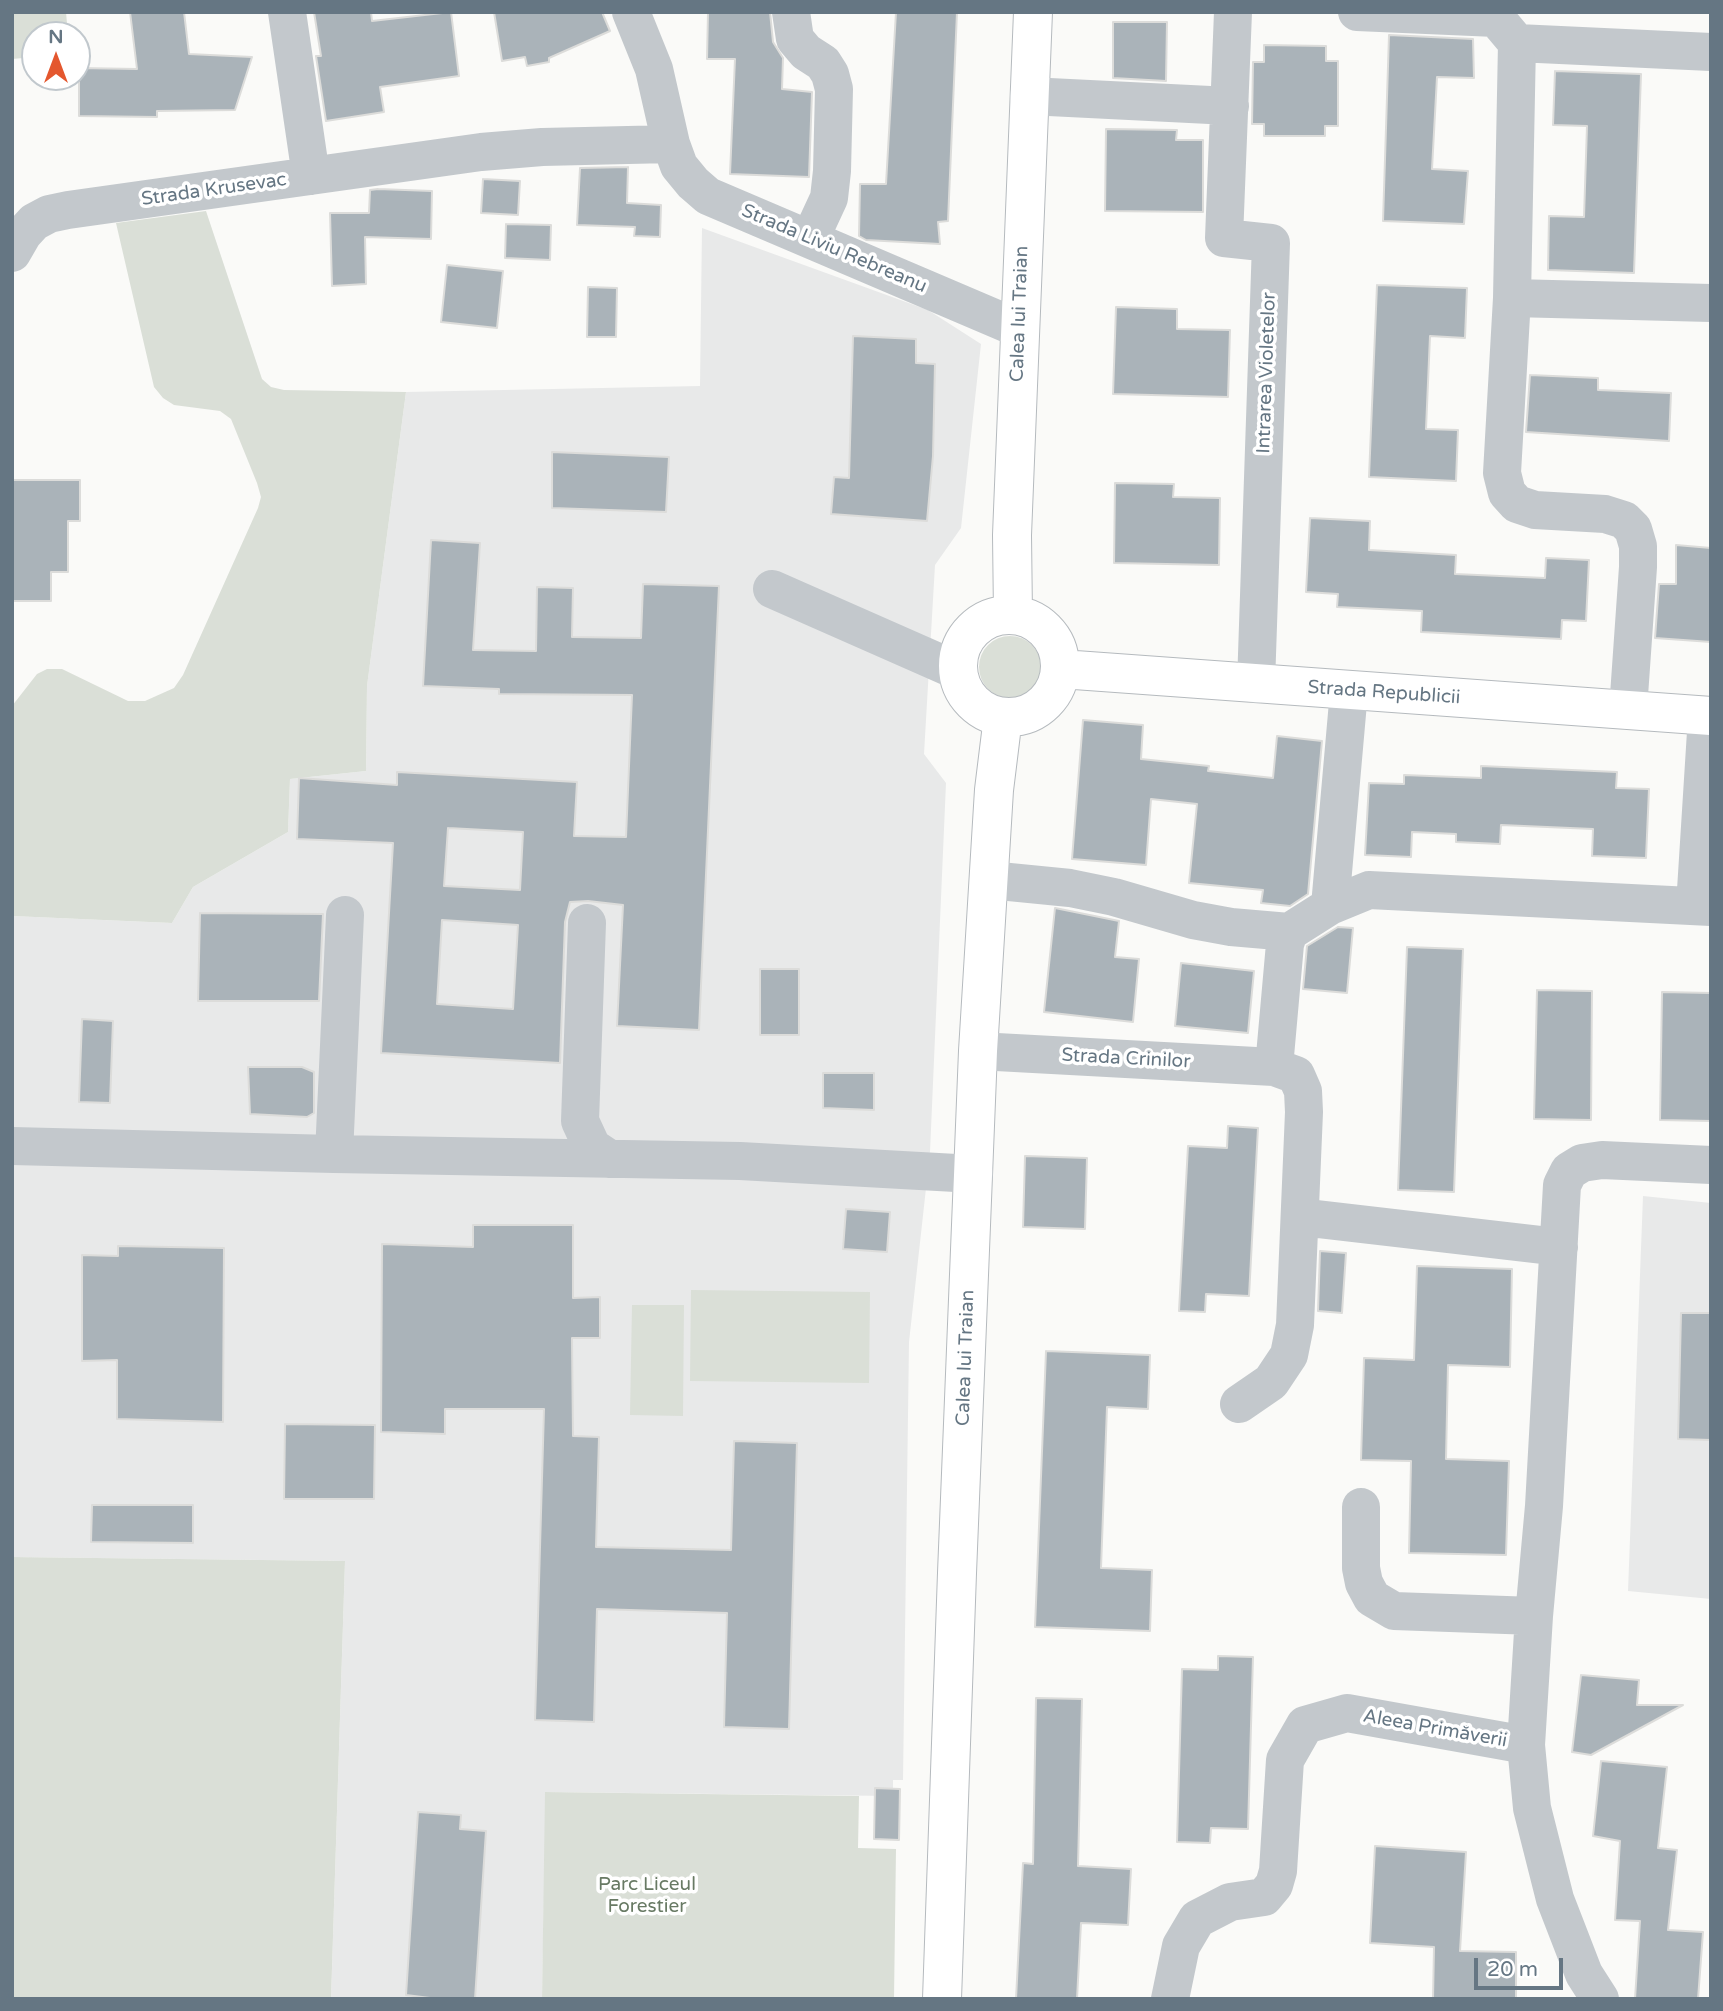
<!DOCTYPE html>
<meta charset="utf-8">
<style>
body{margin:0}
#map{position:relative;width:1723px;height:2011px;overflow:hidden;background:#fafaf8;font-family:"Varela Round",sans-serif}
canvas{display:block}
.frame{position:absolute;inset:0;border:14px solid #657683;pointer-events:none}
.north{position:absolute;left:21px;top:21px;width:70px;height:70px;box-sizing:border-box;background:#fff;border:2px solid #c1c8cd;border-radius:50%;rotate:0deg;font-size:19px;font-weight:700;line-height:28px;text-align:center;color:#657683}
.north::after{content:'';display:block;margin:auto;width:24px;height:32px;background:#e4572e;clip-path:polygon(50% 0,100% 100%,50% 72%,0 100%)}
.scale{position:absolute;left:1474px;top:1958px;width:89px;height:32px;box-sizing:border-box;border:4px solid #657683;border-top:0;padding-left:9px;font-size:21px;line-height:24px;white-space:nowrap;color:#657683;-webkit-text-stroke:5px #fff;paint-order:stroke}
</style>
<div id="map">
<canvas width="1723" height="2011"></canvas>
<div class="frame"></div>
<div class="north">N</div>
<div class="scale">20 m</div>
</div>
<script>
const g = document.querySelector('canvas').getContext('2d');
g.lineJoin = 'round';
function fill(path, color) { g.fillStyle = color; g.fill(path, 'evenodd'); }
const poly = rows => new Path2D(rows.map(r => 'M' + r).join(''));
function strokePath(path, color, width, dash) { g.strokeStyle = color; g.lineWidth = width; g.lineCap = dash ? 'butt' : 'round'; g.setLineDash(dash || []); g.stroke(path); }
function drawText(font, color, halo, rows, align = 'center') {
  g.font = font + ' "Varela Round",sans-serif'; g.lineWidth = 7; g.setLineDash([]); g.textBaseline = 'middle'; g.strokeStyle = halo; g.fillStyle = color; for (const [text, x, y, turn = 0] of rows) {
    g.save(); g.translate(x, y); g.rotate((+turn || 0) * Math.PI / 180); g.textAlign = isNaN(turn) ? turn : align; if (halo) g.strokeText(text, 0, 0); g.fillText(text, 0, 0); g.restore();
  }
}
fill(poly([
 [702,228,928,310,981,344,961,528,935,565,924,754,946,783,930,1152,909,1342,903,1780,893,1780,893,1796,546,1792,542,1999,331,1999,345,1561,12,1557,12,916,172,923,193,887,288,832,290,779,366,771,367,686,406,392,700,386],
 [1643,1196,1711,1203,1711,1599,1628,1591]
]), '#e8e9e9');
fill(poly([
 [12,12,66,12,68,35,35,35,35,57,12,59],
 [206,211,262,379,271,387,284,390,406,392,367,686,366,771,290,779,288,832,193,887,172,923,12,916,12,706,37,674,47,669,62,669,128,701,145,701,174,688,183,675,258,508,261,497,257,483,231,419,220,411,174,405,163,398,154,387,116,223],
 '979 667a31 31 0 1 1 62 0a31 31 0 1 1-62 0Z',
 [691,1290,870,1292,869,1383,690,1381],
 [632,1305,684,1305,683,1416,630,1415],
 [12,1557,345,1561,331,1999,12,1999],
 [545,1792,859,1796,858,1848,896,1849,894,1999,542,1999]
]), '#dadfd7');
const building = poly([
 [130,12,184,12,189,54,252,57,235,110,157,111,157,117,79,116,79,68,137,69,130,12],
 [314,12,371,12,372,21,451,12,459,76,380,87,384,112,326,121,316,56,321,56,314,12],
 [494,12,602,12,610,31,549,58,549,62,527,66,525,57,502,61,494,12],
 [708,12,770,12,773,42,783,58,782,89,812,92,809,177,730,174,735,59,707,59,708,12],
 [896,12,957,12,948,221,938,222,940,244,866,240,859,236,860,184,886,184,896,12],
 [1113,22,1167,22,1166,81,1113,78,1113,22],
 [1389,35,1473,39,1474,78,1437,77,1432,169,1468,171,1464,224,1383,221,1389,35],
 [1264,45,1326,46,1326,61,1338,61,1338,126,1325,126,1325,136,1264,136,1264,124,1252,124,1253,62,1264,62,1264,45],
 [1555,71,1641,74,1634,273,1548,270,1549,216,1584,217,1587,126,1553,125,1555,71],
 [1106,129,1177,130,1176,140,1203,140,1203,212,1105,211,1106,129],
 [628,167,627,203,661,205,660,237,634,236,635,227,577,225,580,168,628,167],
 [483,179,520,181,518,215,481,213,483,179],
 [378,189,432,191,431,239,365,237,366,284,332,286,330,213,369,213,370,190,378,189],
 [506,224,551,225,550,260,505,258,506,224],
 [447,265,503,271,497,328,441,322,447,265],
 [1377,285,1467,288,1465,338,1430,336,1426,429,1458,430,1456,481,1369,477,1377,285],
 [588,287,617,288,616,337,587,337,588,287],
 [1116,307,1177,309,1177,329,1230,330,1228,397,1113,394,1116,307],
 [853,336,916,339,916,363,935,364,933,456,927,521,831,514,834,477,849,478,853,336],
 [1530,375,1598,378,1598,390,1671,393,1669,441,1526,432,1530,375],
 [552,452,669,457,666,512,552,508,552,452],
 [12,480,80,480,80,521,68,521,68,572,51,572,51,601,12,601,12,480],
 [1115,483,1174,484,1173,497,1220,498,1219,565,1114,563,1115,483],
 [1310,518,1370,521,1369,550,1456,555,1455,574,1545,578,1546,558,1589,560,1586,621,1562,620,1561,639,1421,632,1422,611,1337,607,1338,594,1306,592,1310,518],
 [431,540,480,543,473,650,536,651,537,587,573,588,572,637,641,638,643,584,719,586,699,1030,617,1026,623,905,588,901,570,902,565,922,560,1063,381,1053,393,843,297,839,299,778,397,785,397,772,577,782,574,836,626,837,632,695,499,694,499,689,423,686,431,540],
 [448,828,523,832,520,890,444,886,448,828],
 [442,920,518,925,513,1009,437,1004,442,920],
 [1676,545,1711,548,1711,642,1655,638,1659,584,1676,584,1676,545],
 [1083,720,1143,725,1141,759,1209,766,1208,771,1273,778,1277,736,1322,741,1308,894,1290,906,1261,903,1263,890,1189,883,1197,804,1151,799,1146,865,1072,859,1083,720],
 [1481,766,1617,772,1616,788,1649,789,1646,858,1592,856,1593,829,1501,825,1500,844,1456,842,1456,834,1412,832,1411,857,1365,855,1369,783,1404,784,1404,775,1481,778,1481,766],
 [1055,908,1119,921,1115,957,1139,959,1133,1022,1044,1012,1055,908],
 [200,913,323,914,319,1001,198,1001,200,913],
 [1338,927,1353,928,1347,993,1303,989,1307,946,1338,927],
 [1407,947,1463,949,1454,1192,1398,1190,1407,947],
 [1181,963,1254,971,1248,1033,1175,1026,1181,963],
 [760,969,799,969,799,1035,760,1035,760,969],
 [1537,990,1592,991,1591,1120,1534,1119,1537,990],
 [1662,992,1711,993,1711,1121,1660,1120,1662,992],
 [82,1019,113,1021,110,1103,79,1102,82,1019],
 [248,1067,302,1067,314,1072,314,1113,307,1117,250,1114,248,1067],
 [823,1073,874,1073,874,1110,823,1108,823,1073],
 [1228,1126,1258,1128,1249,1296,1206,1294,1205,1312,1179,1311,1188,1146,1227,1148,1228,1126],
 [1025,1156,1087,1158,1085,1229,1023,1227,1025,1156],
 [846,1209,890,1212,887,1252,843,1249,846,1209],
 [473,1225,573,1225,573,1298,600,1297,600,1338,572,1338,573,1436,599,1437,596,1547,731,1550,734,1441,797,1443,789,1729,724,1727,727,1613,597,1609,594,1722,535,1720,544,1409,445,1409,445,1434,381,1432,382,1244,473,1247,473,1225],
 [118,1246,224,1248,223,1422,117,1419,117,1360,82,1361,82,1255,118,1256,118,1246],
 [1320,1251,1346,1253,1342,1313,1318,1311,1320,1251],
 [1417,1266,1512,1269,1510,1367,1448,1365,1446,1459,1509,1461,1506,1555,1409,1553,1411,1461,1361,1460,1364,1358,1414,1360,1417,1266],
 [1681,1313,1711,1313,1711,1440,1678,1439,1681,1313],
 [1046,1351,1150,1355,1148,1409,1107,1407,1101,1568,1152,1570,1150,1631,1035,1627,1046,1351],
 [285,1424,375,1425,374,1499,284,1499,285,1424],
 [92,1505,193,1505,193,1543,91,1542,92,1505],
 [1218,1656,1253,1657,1248,1829,1211,1828,1210,1843,1177,1842,1182,1669,1218,1670,1218,1656],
 [1581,1675,1639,1680,1637,1705,1683,1705,1591,1755,1572,1752,1581,1675],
 [1036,1698,1082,1699,1078,1866,1131,1869,1128,1925,1081,1923,1077,1999,1016,1999,1023,1863,1033,1864,1036,1698],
 [1601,1761,1667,1767,1658,1848,1677,1850,1668,1930,1703,1932,1698,1999,1635,1999,1640,1921,1615,1920,1620,1841,1593,1836,1601,1761],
 [875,1788,900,1789,899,1840,874,1839,875,1788],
 [418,1812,461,1815,460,1829,486,1831,475,1999,438,1999,406,1995,418,1812],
 [1375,1846,1466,1852,1460,1951,1516,1952,1516,1999,1433,1999,1434,1947,1370,1943,1375,1846]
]);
fill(building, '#aab3b9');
strokePath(building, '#dcdcda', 2);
const major = poly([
 '958 666a51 51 0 1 1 102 0a51 51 0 1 1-102 0Z',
 [1013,615,1012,535,1033,12],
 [1061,669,1711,716],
 [942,1999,957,1573,978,1051,994,790,1003,717]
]);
strokePath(major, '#b5babe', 40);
strokePath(poly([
 [287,12,311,176],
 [631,12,654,69,671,144,679,166,693,183,708,196,1020,329],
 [791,12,795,39,806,52,823,63,830,74,834,89,832,171,829,198,810,239],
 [1233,12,1224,238,1271,243,1256,684],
 [1357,12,1496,18,1517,43],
 [1517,43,1512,298,1502,473,1507,493,1517,504,1535,510,1605,514,1624,520,1633,529,1638,546,1638,567,1628,710],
 [1517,43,1711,52],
 [1029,96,1230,106],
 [12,253,23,234,34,222,49,214,68,210,481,152,542,147,671,144],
 [1512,298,1711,303],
 [772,589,958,671],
 [989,880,1070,888,1114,897,1193,920,1231,927,1289,932],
 [1330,906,1349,691],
 [1695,906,1707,716],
 [587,923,580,1121,592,1147,610,1159],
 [978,1051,1274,1067,1296,1075,1303,1091,1304,1112,1295,1325,1289,1355,1271,1382,1239,1404],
 [1274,1067,1285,944,1289,932,1330,906,1369,890,1711,907],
 [12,1146,334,1154,740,1161,974,1174],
 [334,1154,345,915],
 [1300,1217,1559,1247],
 [1361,1507,1361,1568,1364,1583,1372,1598,1394,1611,1534,1616],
 [1170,1999,1181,1946,1197,1919,1230,1902,1264,1897,1274,1885,1278,1871,1285,1760,1305,1725,1347,1713,1526,1745],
 [1600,1999,1584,1974,1555,1899,1532,1808,1526,1745,1534,1616,1544,1506,1562,1185,1569,1171,1582,1163,1602,1160,1711,1165]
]), '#c3c8cc', 38);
strokePath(major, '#fff', 38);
drawText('19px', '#657683', '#fff', [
 ["Strada Krusevac",214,190,-8],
 ["Strada Liviu Rebreanu",834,249,23],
 ["Calea lui Traian",1020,314,-88],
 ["Intrarea Violetelor",1267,373,-88],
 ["Strada Republicii",1384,693,4],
 ["Strada Crinilor",1126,1059,3],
 ["Calea lui Traian",966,1358,-88],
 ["Aleea Primăverii",1435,1729,10]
]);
drawText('19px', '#687a64', '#fff', [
 ["Parc Liceul",647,1885],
 ["Forestier",647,1907]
]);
</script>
